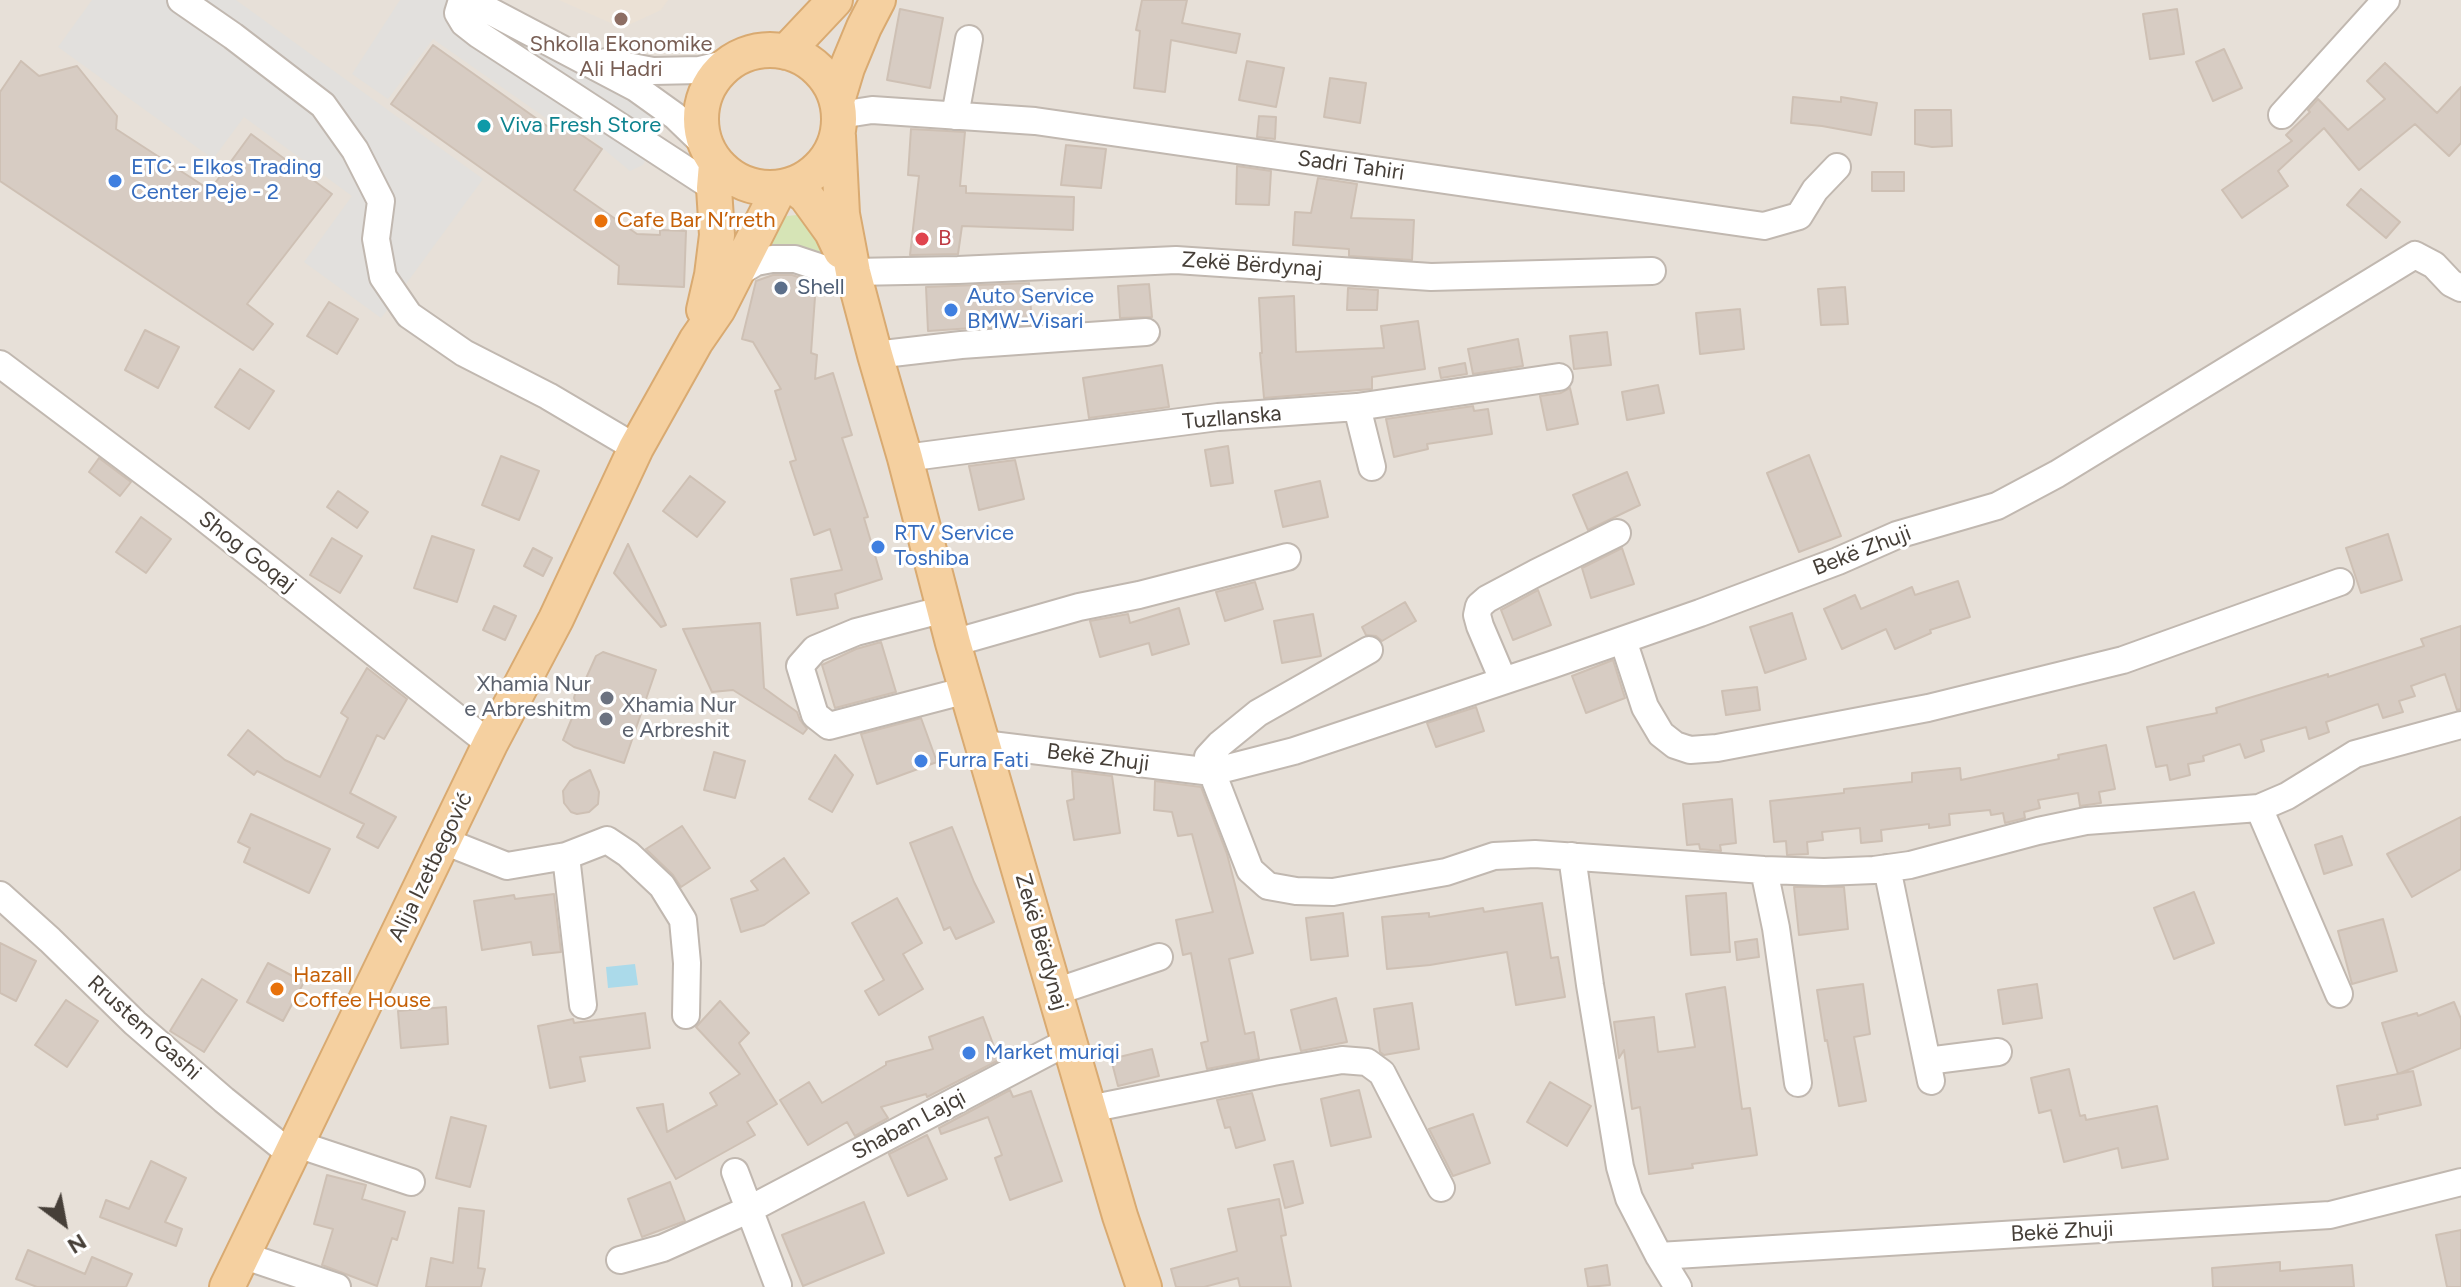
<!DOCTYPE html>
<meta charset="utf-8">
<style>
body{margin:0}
#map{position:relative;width:2461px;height:1287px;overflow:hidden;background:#f3efe9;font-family:Figtree,sans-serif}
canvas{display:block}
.north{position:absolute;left:24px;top:1183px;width:80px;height:80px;-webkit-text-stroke:6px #fff;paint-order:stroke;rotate:148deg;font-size:22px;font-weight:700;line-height:32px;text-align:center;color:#463f38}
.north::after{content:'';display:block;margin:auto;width:28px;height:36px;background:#463f38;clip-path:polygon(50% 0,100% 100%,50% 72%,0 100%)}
</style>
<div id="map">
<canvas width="2461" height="1287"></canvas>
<div class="north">N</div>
</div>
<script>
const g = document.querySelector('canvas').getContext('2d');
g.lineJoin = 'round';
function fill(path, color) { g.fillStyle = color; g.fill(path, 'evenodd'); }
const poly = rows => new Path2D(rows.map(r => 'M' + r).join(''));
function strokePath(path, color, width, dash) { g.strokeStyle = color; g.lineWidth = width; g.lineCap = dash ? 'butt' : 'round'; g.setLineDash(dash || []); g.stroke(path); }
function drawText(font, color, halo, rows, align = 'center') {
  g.font = font + ' Figtree,sans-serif'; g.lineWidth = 6; g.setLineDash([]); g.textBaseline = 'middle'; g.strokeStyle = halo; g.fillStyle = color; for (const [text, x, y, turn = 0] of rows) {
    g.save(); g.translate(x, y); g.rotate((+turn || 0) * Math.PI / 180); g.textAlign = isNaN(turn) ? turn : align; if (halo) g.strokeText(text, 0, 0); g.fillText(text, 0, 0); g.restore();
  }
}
fill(poly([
 [0,0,2461,0,2461,1287,0,1287]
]), '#e7e0d8');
fill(poly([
 [559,0,668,0,661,10,622,28]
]), '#ebe1d5');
fill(poly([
 [797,215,807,218,825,247,820,258,805,248,776,249,766,242,767,233,787,216]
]), '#d6e4b6');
fill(poly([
 [92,0,236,0,483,179,381,318,304,262,352,196,244,117,213,159,58,47],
 [400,0,452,0,576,66,653,116,651,149,643,165,630,171,563,115,553,123,433,39,388,99,352,74]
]), '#e2e0dd');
fill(poly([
 [635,964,638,985,608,988,606,967]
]), '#abdaea');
const building = poly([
 [1142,0,1187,0,1182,23,1240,34,1236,53,1171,40,1165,92,1134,88,1140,31,1136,30,1142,0],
 [900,9,943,18,930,88,887,80,900,9],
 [2177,9,2184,54,2150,59,2143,14,2177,9],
 [433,45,554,131,561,121,602,149,574,190,637,234,660,235,660,230,686,231,684,287,618,284,619,266,391,104,433,45],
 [2224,49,2242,88,2213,101,2196,62,2224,49],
 [21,61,39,76,77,66,117,116,116,129,210,190,251,134,332,194,247,304,273,324,253,350,0,181,0,92,21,61],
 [1247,61,1284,68,1276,107,1239,100,1247,61],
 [2385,63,2437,113,2461,87,2461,143,2449,156,2415,124,2359,170,2324,128,2278,171,2288,186,2242,218,2222,190,2292,141,2286,135,2310,112,2308,110,2318,99,2348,130,2385,99,2367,81,2385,63],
 [1330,78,1366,83,1360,123,1324,117,1330,78],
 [1793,97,1841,102,1841,97,1877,103,1871,135,1822,126,1791,123,1793,97],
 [1915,110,1951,110,1952,146,1932,147,1915,144,1915,110],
 [1259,116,1276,117,1275,139,1257,137,1259,116],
 [911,129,965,132,960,186,966,186,966,193,1074,197,1073,230,962,226,958,254,910,255,919,176,908,175,911,129],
 [1066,145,1106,149,1101,188,1061,185,1066,145],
 [1237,166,1271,171,1269,205,1236,204,1237,166],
 [1872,172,1904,172,1904,191,1872,191,1872,172],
 [1318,178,1357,184,1351,218,1414,220,1412,260,1349,256,1349,249,1293,245,1295,212,1311,213,1318,178],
 [2361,189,2400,222,2386,238,2347,205,2361,189],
 [773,275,792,275,816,283,811,353,817,355,815,379,833,373,852,435,842,438,868,517,864,518,882,579,835,594,838,608,797,615,791,579,842,570,830,529,814,535,790,462,796,460,775,391,781,389,753,342,742,339,756,281,773,275],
 [1029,283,1032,324,928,331,926,287,1029,283],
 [1149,284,1152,317,1120,318,1118,286,1149,284],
 [1845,287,1848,324,1821,325,1818,289,1845,287],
 [1348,288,1378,290,1377,310,1347,310,1348,288],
 [1294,296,1296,352,1384,348,1381,326,1418,321,1425,369,1372,377,1372,389,1264,398,1260,353,1262,353,1259,298,1294,296],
 [329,302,358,319,337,354,307,336,329,302],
 [1740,309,1744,349,1700,354,1696,313,1740,309],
 [145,330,179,347,158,388,125,370,145,330],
 [1607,332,1611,365,1574,369,1570,336,1607,332],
 [1518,339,1523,366,1473,374,1468,349,1518,339],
 [1465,363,1467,374,1441,378,1439,368,1465,363],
 [1162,365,1169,407,1089,418,1083,378,1162,365],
 [240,369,274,391,249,429,215,407,240,369],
 [1658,385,1664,413,1627,420,1622,392,1658,385],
 [1570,388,1578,424,1547,430,1540,396,1561,393,1570,388],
 [1473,406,1474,411,1488,409,1492,434,1427,444,1428,449,1394,457,1386,419,1473,406],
 [1228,446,1233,483,1211,486,1205,450,1228,446],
 [1809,455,1841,536,1799,552,1767,473,1809,455],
 [501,456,539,471,519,520,482,505,501,456],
 [99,458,131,482,120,496,89,472,99,458],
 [1015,460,1024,499,979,510,969,466,1015,460],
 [1627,472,1640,505,1588,530,1573,495,1627,472],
 [690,476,725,502,697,537,663,511,690,476],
 [1320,481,1328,517,1283,527,1275,491,1320,481],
 [338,491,368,512,357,528,327,507,338,491],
 [141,517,171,539,146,573,116,552,141,517],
 [2388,534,2402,580,2361,593,2346,548,2388,534],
 [432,536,474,550,457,602,414,588,432,536],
 [332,538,362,556,340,593,310,575,332,538],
 [628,544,666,625,661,627,614,573,628,544],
 [533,548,552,558,543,576,524,566,533,548],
 [1622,548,1634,584,1591,598,1582,568,1622,548],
 [1958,581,1970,617,1930,630,1931,633,1895,649,1886,629,1842,649,1824,609,1855,595,1861,609,1912,587,1915,595,1958,581],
 [1255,582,1263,609,1225,621,1216,592,1255,582],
 [1538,590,1551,625,1513,640,1501,610,1538,590],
 [1405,602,1416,621,1382,641,1376,636,1366,635,1362,627,1405,602],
 [494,606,516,616,505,640,483,630,494,606],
 [1179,608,1189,644,1152,655,1149,643,1100,657,1090,621,1128,614,1130,623,1179,608],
 [1792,613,1806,659,1765,673,1750,627,1792,613],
 [1313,614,1321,656,1282,663,1274,621,1313,614],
 [760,623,764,688,797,712,800,720,807,729,803,734,733,690,712,692,683,629,760,623],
 [2461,626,2461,709,2457,710,2445,674,2411,686,2415,696,2399,701,2403,712,2383,718,2378,704,2326,722,2329,732,2309,739,2306,727,2261,740,2264,751,2245,758,2240,744,2203,756,2204,761,2188,764,2190,775,2170,780,2167,765,2156,767,2147,727,2217,713,2216,708,2328,674,2328,677,2424,646,2421,639,2461,626],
 [881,642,896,692,835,708,822,665,856,649,881,642],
 [603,652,656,670,624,763,574,747,563,740,577,706,574,698,576,690,583,685,596,656,603,652],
 [1613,660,1625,698,1586,713,1572,676,1613,660],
 [367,668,407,699,384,739,377,735,350,793,396,817,378,848,357,837,364,824,257,771,254,775,228,755,248,730,285,760,320,777,348,718,341,713,367,668],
 [1757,687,1760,710,1726,715,1722,691,1757,687],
 [1476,707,1484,731,1436,747,1427,723,1476,707],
 [921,718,937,762,877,784,861,734,921,718],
 [2106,745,2115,789,2099,792,2101,803,2080,806,2078,793,2038,800,2040,808,2024,812,2025,818,2005,823,2003,813,1991,815,1990,810,1949,814,1950,825,1929,828,1929,824,1881,830,1882,841,1861,843,1860,828,1822,832,1823,840,1807,842,1808,854,1787,855,1786,841,1774,842,1770,801,1844,793,1844,789,1912,782,1912,773,1960,768,1961,780,2059,759,2058,755,2106,745],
 [714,752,745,761,735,798,704,790,714,752],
 [835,755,853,775,832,812,809,799,835,755],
 [590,770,599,792,598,804,589,812,577,814,571,812,564,803,563,791,570,781,590,770],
 [1072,771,1112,776,1120,833,1074,840,1067,801,1074,799,1072,771],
 [1155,781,1201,787,1227,854,1253,953,1229,959,1245,1034,1254,1032,1259,1059,1207,1069,1201,1043,1208,1041,1191,953,1183,955,1176,920,1213,912,1192,834,1178,836,1172,812,1154,810,1155,781],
 [1732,799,1736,843,1720,845,1721,851,1700,849,1699,844,1687,845,1683,804,1732,799],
 [251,814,330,849,309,893,244,862,250,848,238,842,251,814],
 [2461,817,2461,869,2412,897,2387,854,2461,817],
 [682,826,710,868,681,887,673,875,646,849,682,826],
 [952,827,974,882,994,922,956,939,950,927,944,930,910,843,952,827],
 [2342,836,2352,865,2324,874,2315,845,2342,836],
 [784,858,809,893,764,925,741,932,731,899,758,890,751,881,784,858],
 [1794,887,1844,887,1848,929,1799,935,1794,887],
 [2194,892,2214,943,2174,959,2154,908,2194,892],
 [1726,893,1730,952,1691,955,1686,896,1726,893],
 [554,894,561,952,533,955,531,942,482,950,474,901,514,895,515,899,554,894],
 [897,898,922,943,903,954,923,989,879,1015,865,991,884,980,852,923,897,898],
 [1542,903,1551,958,1558,957,1565,997,1516,1005,1507,952,1430,965,1387,969,1382,917,1429,913,1429,917,1483,908,1484,912,1542,903],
 [1343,913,1348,956,1311,960,1306,918,1343,913],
 [2383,919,2397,971,2352,984,2338,931,2383,919],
 [1757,939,1759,957,1737,960,1735,942,1757,939],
 [0,943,36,961,16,1001,0,993,0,943],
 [268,963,304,982,283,1021,247,1002,268,963],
 [202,979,237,1000,204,1052,170,1031,202,979],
 [1863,984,1870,1034,1854,1037,1866,1101,1839,1106,1827,1040,1825,1041,1817,990,1863,984],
 [2037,984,2042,1018,2003,1024,1998,990,2037,984],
 [1725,987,1742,1109,1750,1108,1757,1155,1692,1164,1693,1168,1649,1174,1640,1107,1632,1109,1624,1050,1619,1058,1614,1022,1654,1017,1658,1052,1695,1047,1686,994,1725,987],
 [1336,998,1347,1042,1301,1051,1291,1010,1336,998],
 [66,1000,98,1021,67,1067,35,1045,66,1000],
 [720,1001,749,1033,739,1043,777,1104,747,1122,755,1135,676,1179,637,1108,663,1104,667,1132,717,1105,710,1093,740,1074,696,1027,720,1001],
 [2454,1002,2461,1019,2461,1048,2398,1074,2382,1023,2417,1013,2418,1016,2454,1002],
 [1412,1003,1419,1049,1384,1055,1380,1052,1374,1009,1412,1003],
 [446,1007,448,1044,401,1048,398,1011,446,1007],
 [645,1013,650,1048,580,1057,585,1081,550,1088,538,1026,573,1019,574,1023,645,1013],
 [983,1017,999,1060,927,1097,926,1094,881,1107,888,1118,855,1136,847,1122,808,1145,780,1100,809,1082,822,1103,886,1065,886,1062,933,1049,929,1037,983,1017],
 [1152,1049,1159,1076,1118,1086,1111,1059,1152,1049],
 [2069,1069,2080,1116,2085,1115,2086,1120,2157,1106,2168,1159,2122,1168,2118,1148,2064,1162,2051,1110,2039,1113,2031,1078,2069,1069],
 [2413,1071,2421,1105,2377,1115,2378,1119,2345,1125,2337,1086,2413,1071],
 [1550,1082,1591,1106,1567,1146,1527,1122,1550,1082],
 [1010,1090,1013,1097,1031,1091,1062,1181,1010,1200,995,1158,1002,1155,988,1117,941,1134,939,1128,1010,1090],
 [1359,1090,1371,1137,1331,1146,1321,1099,1359,1090],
 [1252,1093,1265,1140,1236,1148,1230,1127,1225,1128,1217,1100,1252,1093],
 [1473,1114,1490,1163,1453,1176,1429,1129,1473,1114],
 [451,1117,486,1126,470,1187,436,1178,451,1117],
 [927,1135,947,1179,908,1196,889,1154,927,1135],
 [151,1161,186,1178,165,1222,182,1229,176,1246,100,1217,106,1200,129,1209,151,1161],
 [1293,1161,1303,1203,1285,1208,1274,1165,1293,1161],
 [327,1175,366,1185,362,1199,405,1212,397,1240,392,1238,377,1286,322,1265,333,1229,314,1224,327,1175],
 [670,1182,685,1221,642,1237,628,1199,670,1182],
 [1279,1199,1286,1235,1281,1236,1291,1287,1240,1287,1238,1278,1204,1287,1176,1287,1171,1269,1237,1251,1228,1209,1279,1199],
 [864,1202,884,1253,803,1286,782,1235,864,1202],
 [459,1208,484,1211,478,1268,485,1269,481,1287,426,1287,431,1258,453,1263,459,1208],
 [2461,1230,2461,1287,2447,1287,2436,1235,2461,1230],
 [28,1250,85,1274,92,1257,132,1274,126,1287,37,1287,16,1279,28,1250],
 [2280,1262,2280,1271,2352,1265,2354,1287,2213,1287,2212,1268,2280,1262],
 [1607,1265,1610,1285,1588,1287,1585,1269,1607,1265]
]);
fill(building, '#d7ccc3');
strokePath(building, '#cec0b4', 2);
const minor = poly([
 [181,0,233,36,323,105,355,150,381,201,376,239,383,277,409,315,464,353,548,396,636,448],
 [462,0,458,13,464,23,478,34,714,188],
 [469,0,636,88,675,116,704,144],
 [606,62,653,71,700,70,729,63],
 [840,115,872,110,1035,121,1764,226,1799,216,1815,190,1837,167],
 [2282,115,2386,0],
 [955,116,969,39],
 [736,274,756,262,772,259,795,259,831,271,853,272,958,270,1176,260,1431,277,1652,271],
 [875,355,961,345,1146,332],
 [0,364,193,509,490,744],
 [1357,407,1372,467],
 [905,458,1218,417,1357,407,1559,377],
 [945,609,856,632,815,649,800,666,815,715,829,726,967,690],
 [1623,640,1645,707,1661,734,1675,745,1690,750,1717,748,1928,708,2123,660,2340,582],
 [953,643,1079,607,1139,595,1287,557],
 [1369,650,1258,713,1220,744,1208,757,1212,772,1294,751,1551,665,1700,613,1838,561,1897,535,1997,506,2057,474,2415,255,2434,265,2451,283,2461,288],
 [1503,680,1480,626,1477,615,1479,606,1487,599,1536,573,1617,533],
 [983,744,1212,772,1250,870,1268,886,1296,891,1333,892,1446,872,1494,856,1535,854,1764,870,1824,872,1874,870,1910,865,2038,831,2086,821,2259,808,2287,796,2355,754,2461,725],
 [2259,808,2339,994],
 [444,841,507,866,566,856,607,840,628,854,662,886,683,920,687,963,686,1015],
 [566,856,583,1005],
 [1572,856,1590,985,1620,1167,1629,1198,1659,1256,1678,1287],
 [1887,868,1931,1081],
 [1764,870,1776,928,1798,1083],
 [0,895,50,940,135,1023,224,1100,292,1155],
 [1055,992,1159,957],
 [1927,1061,1998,1052],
 [1089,1109,1273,1072,1342,1060,1367,1062,1382,1073,1441,1188],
 [297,1144,411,1182],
 [735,1172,778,1285],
 [242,1255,337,1287],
 [1659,1256,2330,1215,2461,1182],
 [620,1260,663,1248,750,1209,1069,1041]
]);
const major = poly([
 '701 119a69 69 0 1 1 138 0a69 69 0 1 1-138 0Z',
 [786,52,835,0],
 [837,101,847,68,864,27,878,0],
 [838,136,842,214,853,272,875,355,905,458,953,643,1120,1216,1144,1287],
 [793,186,806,196,832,232,841,251],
 [704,310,712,275,717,235,714,188,716,164],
 [227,1287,490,744,556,619,636,448,696,341,718,309,779,189]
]);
strokePath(minor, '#c1b8b0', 30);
strokePath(major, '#d9aa71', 38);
strokePath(minor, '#fff', 26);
strokePath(major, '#f5d0a0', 34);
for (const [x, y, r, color] of [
 [621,19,8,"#8d6e63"],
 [484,126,8,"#0f9aa8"],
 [115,181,8,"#3f7fe0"],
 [601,221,8,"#e8710a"],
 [922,239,8,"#e0444e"],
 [781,288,8,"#5c6f8a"],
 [951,310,8,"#3f7fe0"],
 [878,547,8,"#3f7fe0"],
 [607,698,8,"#6b7280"],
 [606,719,8,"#6b7280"],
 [921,761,8,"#3f7fe0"],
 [277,989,8,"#e8710a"],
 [969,1053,8,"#3f7fe0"]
]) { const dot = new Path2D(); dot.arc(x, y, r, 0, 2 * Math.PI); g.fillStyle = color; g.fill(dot); strokePath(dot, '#fff', 3); }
drawText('22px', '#785e54', '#fff', [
 ["Shkolla Ekonomike",621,45],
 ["Ali Hadri",621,70]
]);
drawText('22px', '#0d838f', '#fff', [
 ["Viva Fresh Store",500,126]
], 'left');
drawText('22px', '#463f38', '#fff', [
 ["Sadri Tahiri",1351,166,8],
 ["Zekë Bërdynaj",1252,265,4],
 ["Tuzllanska",1232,418,-5],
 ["Bekë Zhuji",1862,551,-21],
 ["Shog Goqaj",247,552,38],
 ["Bekë Zhuji",1098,758,7],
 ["Alija Izetbegović",431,867,-64],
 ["Zekë Bërdynaj",1041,942,74],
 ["Rrustem Gashi",144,1028,42],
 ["Shaban Lajqi",909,1125,-28],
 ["Bekë Zhuji",2062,1232,-3]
]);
drawText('22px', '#366cbe', '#fff', [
 ["ETC - Elkos Trading",131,168],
 ["Center Peje - 2",131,193],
 ["Auto Service",967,297],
 ["BMW-Visari",967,322],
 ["RTV Service",894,534],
 ["Toshiba",894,559],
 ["Furra Fati",937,761],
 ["Market muriqi",985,1053]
], 'left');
drawText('22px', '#c56008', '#fff', [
 ["Cafe Bar N’rreth",617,221],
 ["Hazall",293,976],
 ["Coffee House",293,1001]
], 'left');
drawText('22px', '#be3a42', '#fff', [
 ["B",938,239]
], 'left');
drawText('22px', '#4e5e75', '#fff', [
 ["Shell",797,288]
], 'left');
drawText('22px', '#5b616d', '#fff', [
 ["Xhamia Nur",591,685],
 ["e Arbreshitm",591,710],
 ["Xhamia Nur",622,706,"left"],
 ["e Arbreshit",622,731,"left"]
], 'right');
</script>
